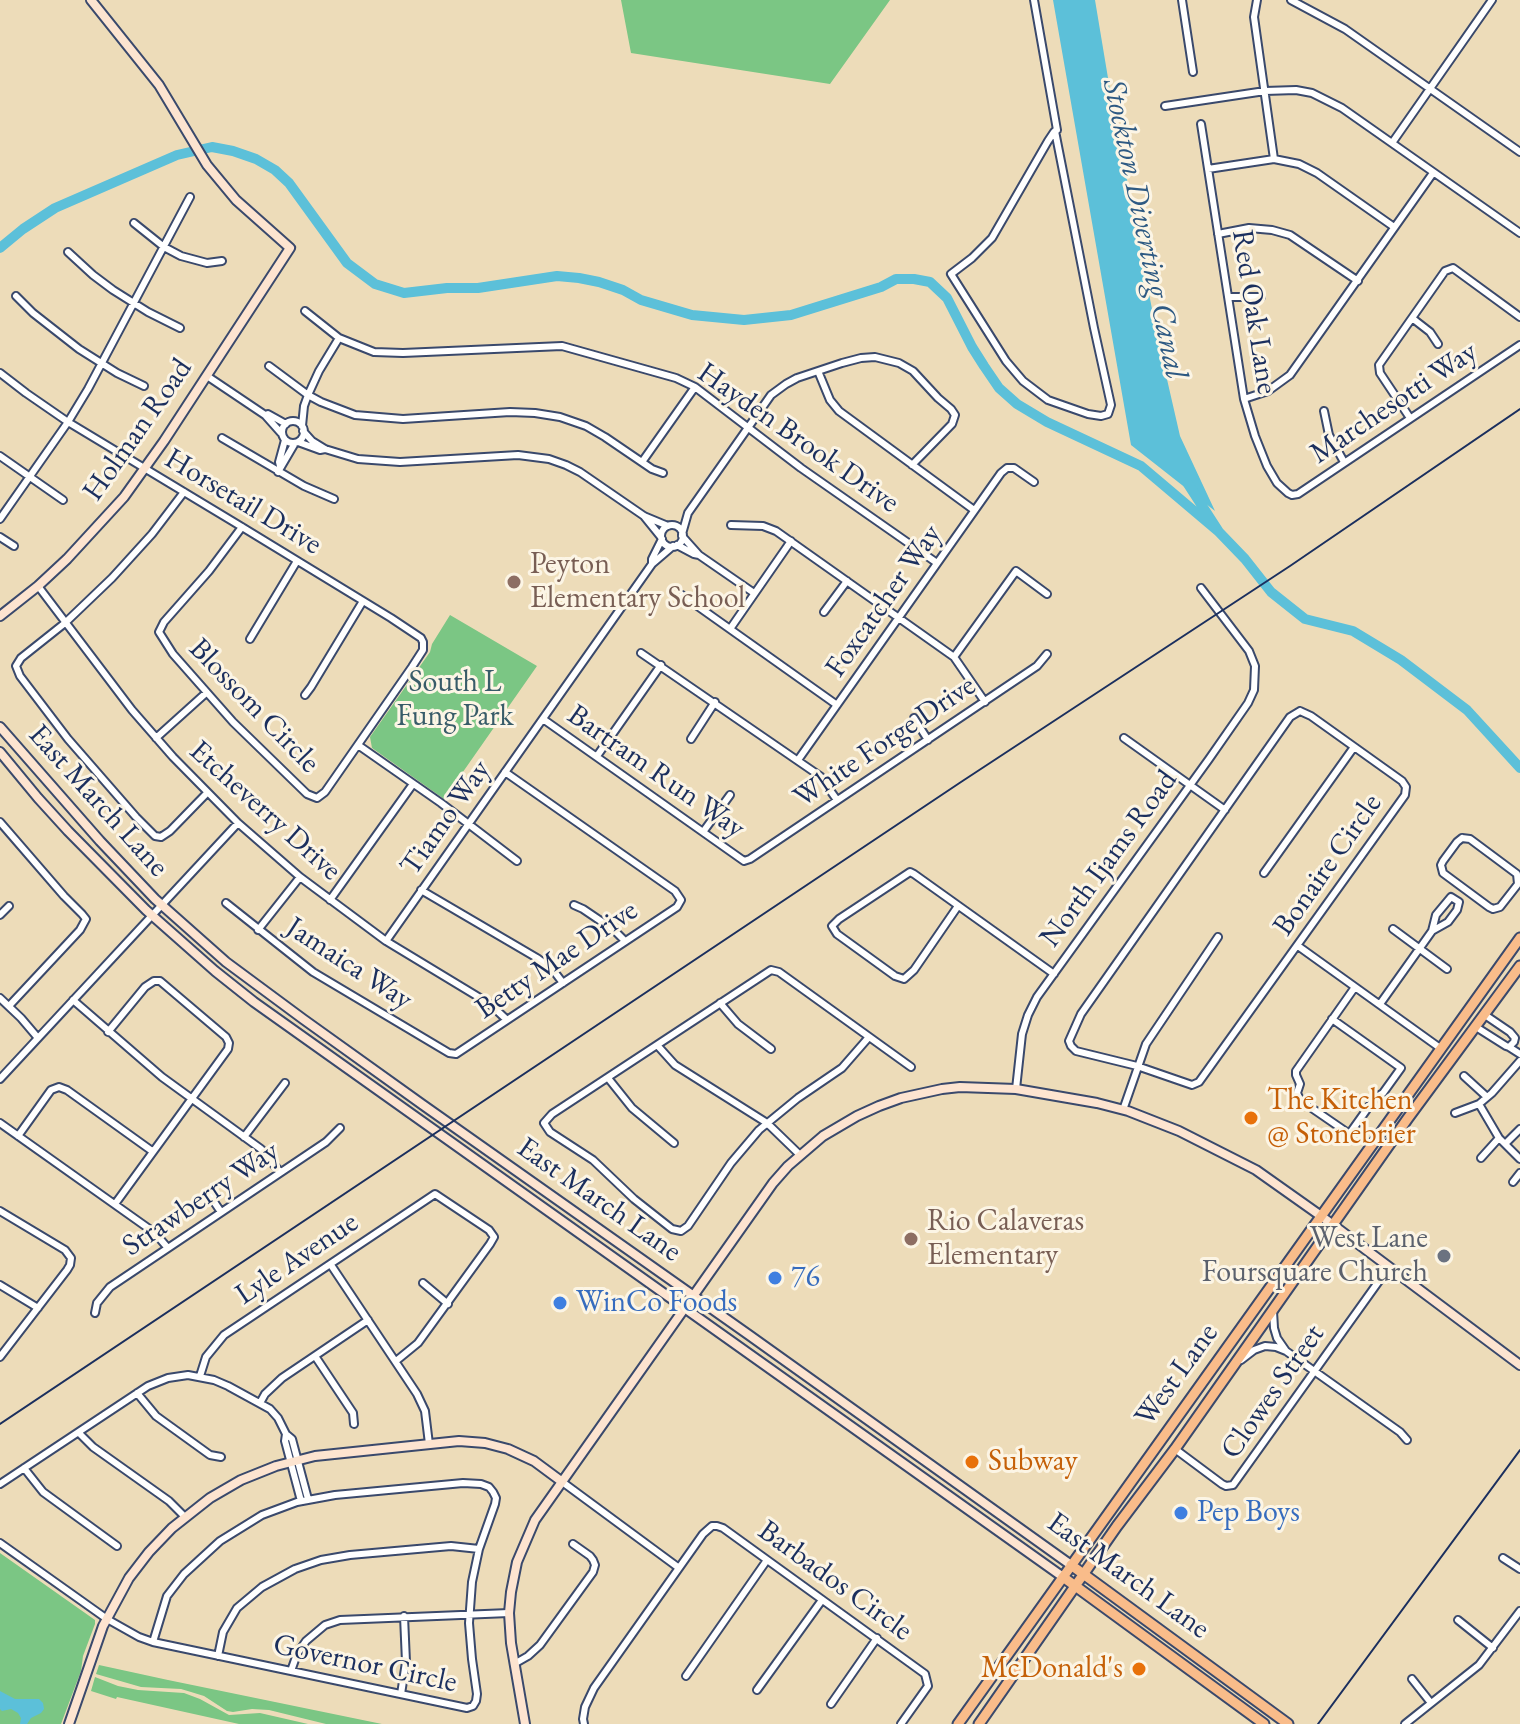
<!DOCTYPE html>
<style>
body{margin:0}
canvas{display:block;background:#eddcb9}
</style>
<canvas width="1520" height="1724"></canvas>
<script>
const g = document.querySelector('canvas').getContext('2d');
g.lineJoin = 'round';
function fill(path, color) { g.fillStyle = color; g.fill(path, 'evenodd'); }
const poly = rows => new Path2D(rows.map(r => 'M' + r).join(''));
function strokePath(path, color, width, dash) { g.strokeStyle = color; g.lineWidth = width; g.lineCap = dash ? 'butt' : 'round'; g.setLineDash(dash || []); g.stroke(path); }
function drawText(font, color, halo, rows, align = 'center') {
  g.font = font + ' "EB Garamond",serif'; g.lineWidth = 6; g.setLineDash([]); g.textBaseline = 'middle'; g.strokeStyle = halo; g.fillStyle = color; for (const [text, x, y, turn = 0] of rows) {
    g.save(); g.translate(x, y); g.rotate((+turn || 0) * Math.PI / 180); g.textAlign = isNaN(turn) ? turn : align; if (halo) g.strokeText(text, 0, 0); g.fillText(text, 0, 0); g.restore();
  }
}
fill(poly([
 [621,0,890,0,830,84,631,53],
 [450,615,537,666,444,799,372,748,370,737,430,652,432,644],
 [0,1553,95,1620,95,1624,83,1656,81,1671,61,1724,0,1724],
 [99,1665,168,1680,382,1724,326,1724,269,1710,252,1709,233,1712,227,1711,204,1696,191,1692,181,1689,141,1687,96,1674],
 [95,1677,118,1686,138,1690,184,1693,200,1699,229,1715,260,1713,308,1724,239,1724,117,1697,116,1699,91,1691]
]), '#7bc684');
fill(poly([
 [1053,0,1095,0,1113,108,1158,340,1180,436,1215,511,1131,445],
 [0,1691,15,1699,39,1699,43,1703,44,1709,41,1713,31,1718,27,1724,20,1724,21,1718,18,1713,11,1709,2,1711,0,1709]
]), '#5cc0d9');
strokePath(poly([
 [0,248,23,229,55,208,177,155,212,147,233,151,256,159,275,170,289,183,347,263,375,284,404,293,447,288,478,288,557,276,579,278,599,282,623,290,641,300,692,315,744,320,791,315,881,287,896,279,914,279,930,282,947,298,972,347,984,366,999,388,1017,404,1047,422,1141,466,1219,532],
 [1188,484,1219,532,1245,559,1271,592,1305,619,1353,631,1401,660,1467,710,1520,768]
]), '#5cc0d9', 10);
const street = poly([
 [1034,0,1057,130,1055,131,1054,132,1048,141,992,238,972,258,951,274,1006,361,1023,381,1048,400,1088,414,1101,416,1108,414,1111,405,1094,328,1055,131],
 [1182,0,1193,72],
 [1257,0,1254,17,1274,159],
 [1291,0,1345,29,1520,152],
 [1165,106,1265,91,1296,90,1312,93,1342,108,1520,233],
 [1201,124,1244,399,1255,436,1267,466,1277,483,1288,493,1292,495,1298,494,1520,345],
 [1392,143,1492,0],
 [1208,169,1274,159,1299,164,1317,173,1394,227],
 [134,223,164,247,181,256,207,263,222,261],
 [1218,234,1249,228,1272,230,1290,235,1358,281],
 [68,252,93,275,113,290,148,312,180,328],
 [16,296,33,313,79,349,117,373,144,386],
 [1228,297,1261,297],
 [305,311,339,338,374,352,403,353,562,346,676,378,695,387,801,468,937,563],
 [1412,318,1430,332,1438,344],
 [269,366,308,395,321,402,355,415,403,419,510,412,535,413,560,417,586,426,605,437,652,469,663,473],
 [818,371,830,400,839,411,974,510],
 [0,373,26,393,68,422,242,527,391,618,421,638,423,642,423,650,412,667,325,792,317,798,307,794,233,722,173,654,159,632,164,622,209,571,242,527],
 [207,376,265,415,268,414,286,424],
 [1244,399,1268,391,1290,375,1433,173],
 [1324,411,1329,435,1344,462],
 [265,415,281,433],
 [1410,418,1380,373,1379,365,1445,271,1453,268,1520,317],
 '282 432a11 11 0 1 1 22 0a11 11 0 1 1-22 0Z',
 [302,426,304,406,308,395,319,371,339,338],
 [303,431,312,441,325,449,358,459,400,462,518,455,549,459,566,465,580,472,644,516,668,526],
 [222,438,304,486,334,499],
 [298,442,320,450,325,449],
 [0,456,63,500],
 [642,462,695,387],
 [280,466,279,462,285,440],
 [278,472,295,443],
 [184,492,152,534,112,578,65,623,21,658,16,666,20,676,68,739,136,817,155,836,161,837,170,831,207,793],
 [644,516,661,537],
 [0,519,68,422,88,389,190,197],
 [731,525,763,526,776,531,954,657,985,702],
 '661 536a11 11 0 1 1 22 0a11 11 0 1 1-22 0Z',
 [682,534,688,513,771,395,786,384,797,378,842,363,861,358,875,357,899,363,913,371,938,398,951,409,955,415,952,424,912,465],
 [682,536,699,555,754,593],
 [0,537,14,546],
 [677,545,694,554,699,555],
 [652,564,673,546],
 [38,586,132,710,173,757,238,823,300,877,386,941,490,1004,507,1020],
 [682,595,837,705],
 [824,612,847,581],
 [730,629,791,541],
 [250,639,297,561],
 [641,653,820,776,837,800],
 [954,657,1016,571,1047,594],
 [305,695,311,687,363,601],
 [1300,711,1311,716,1402,781,1406,787,1405,795,1199,1082,1192,1085,1137,1066,1076,1051,1071,1046,1069,1041,1081,1014,1290,717,1300,711],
 [914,718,928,740],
 [543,719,744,861,750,859,1037,666,1047,654],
 [156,738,206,693],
 [1124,738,1225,810],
 [691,739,715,702],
 [358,745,441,803,517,861],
 [597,756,661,665],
 [798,760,1001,473,1007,468,1014,468,1034,482],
 [0,822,64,896,82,914,86,919,80,930,9,1006],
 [703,832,730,795],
 [1462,838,1470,839,1517,874,1518,884,1500,907,1493,909,1489,907,1443,873,1441,865,1443,861,1457,842,1462,838],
 [1264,873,1354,747],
 [421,890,537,958,553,970,563,983],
 [330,900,413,784],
 [226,903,313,972,449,1053,456,1054,677,907,681,900,675,891,505,772],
 [574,905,583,909,614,930,625,941],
 [958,906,914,970,904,979,895,976,837,934,832,926,839,919,910,872,914,874,1054,974],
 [0,915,9,906],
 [1393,929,1447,969],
 [258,930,300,877],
 [386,941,652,564,652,559,662,539],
 [1298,946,1440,1048],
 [0,998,21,1018,38,1038],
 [73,1000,162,1077,261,1149,280,1172],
 [720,1003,738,1024,771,1049],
 [1380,1004,1432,931,1436,915,1451,897,1459,902,1457,910,1448,922,1432,931],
 [1332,1019,1401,1068,1383,1093,1375,1098,1350,1133,1348,1133,1300,1100,1297,1093,1300,1084,1296,1075,1296,1071,1355,987],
 [1476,1027,1506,1046,1509,1047,1514,1042,1515,1038,1510,1032,1485,1015],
 [108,1032,145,987,154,981,160,981,226,1037,229,1043,228,1049,115,1204],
 [869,1037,842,1068,798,1098,759,1130,731,1163,688,1226,681,1231,672,1229,634,1199,593,1160,550,1132,544,1123,552,1114,771,970,779,972,911,1067],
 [657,1045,675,1065,767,1123,800,1155],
 [1509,1047,1520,1054],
 [1464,1076,1487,1097],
 [608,1078,632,1108,674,1143],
 [0,1079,238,823],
 [1016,1089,1022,1034,1028,1015,1037,997,1209,759,1248,703,1254,690,1255,666,1249,651,1201,588],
 [1479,1104,1499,1138,1520,1159],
 [1123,1110,1146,1044,1218,937],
 [1455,1113,1479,1104,1492,1093,1520,1061],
 [0,1123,155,1233,167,1247],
 [18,1136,51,1090,59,1087,67,1090,152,1151],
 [244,1137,285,1083],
 [1505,1144,1520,1129],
 [1481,1158,1499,1138],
 [1513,1182,1520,1173],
 [208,1193,221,1212],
 [0,1211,65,1250,71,1258,70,1265,67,1270,0,1357],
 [331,1265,417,1394,425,1411,429,1444],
 [423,1283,448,1304],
 [0,1285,38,1308],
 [95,1313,97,1303,110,1287,326,1142,340,1128],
 [1286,1351,1400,1432,1407,1440],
 [315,1356,353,1413,354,1424],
 [1241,1360,1254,1350,1265,1346,1276,1347,1286,1351,1277,1338,1274,1328,1273,1311],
 [200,1376,206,1357,224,1335,435,1194,489,1230,494,1237,490,1244,418,1343,396,1361],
 [137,1393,156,1416,210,1455,221,1457],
 [260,1403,265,1394,282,1378,368,1320],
 [79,1433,93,1447,169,1501,185,1517],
 [286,1434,285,1441,301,1501],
 [1175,1449,1222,1484,1226,1486,1233,1485,1389,1267],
 [24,1468,43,1492,117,1546],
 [561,1481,679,1568],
 [0,1484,148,1386,168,1378,188,1375,214,1380,228,1386,270,1409,278,1418,286,1434,292,1439,308,1499],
 [0,1543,107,1619,139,1637,153,1642,467,1708,473,1706,476,1701,477,1694,472,1659,469,1623,472,1582,479,1549,495,1504,496,1498,493,1492,489,1487,481,1484,463,1483,335,1495,297,1502,262,1515,220,1541,184,1574,167,1596,153,1642],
 [1503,1558,1520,1569],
 [1458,1620,1493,1648],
 [218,1656,223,1632,237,1608,262,1587,295,1569,321,1560,350,1555,451,1546,479,1549],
 [514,1664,528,1656,540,1645,593,1572,595,1565,593,1560,590,1556,573,1544],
 [291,1671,297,1654,306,1641,325,1625,340,1620,509,1613],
 [686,1676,767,1560],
 [1412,1679,1431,1703],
 [757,1690,822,1600],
 [401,1694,406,1662,404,1616],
 [831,1704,877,1638],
 [584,1724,583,1719,585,1707,594,1688,703,1534,712,1526,717,1526,723,1528,925,1674,928,1686,901,1724],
 [1405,1724,1479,1665,1520,1611]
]);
const secondary = poly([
 [0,616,38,586,67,559,124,497,164,441,290,248,236,200,207,165,159,85,91,0],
 [0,727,100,841,155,899,226,962,303,1019,423,1105,749,1335,1071,1565],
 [0,752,38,798,68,831,146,910,215,971,254,1002,1063,1577],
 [69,1724,103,1626,129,1578,149,1552,172,1528,210,1498,241,1480,276,1466,315,1456,459,1441,485,1443,508,1449,534,1461,561,1481],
 [525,1724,511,1643,509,1613,511,1592,517,1562,535,1520,773,1183,788,1166,823,1136,857,1116,879,1106,901,1098,942,1089,960,1087,1016,1089,1097,1103,1128,1111,1179,1131,1256,1170,1321,1216,1520,1365]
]);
const primary = poly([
 [1071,1565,1288,1724],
 [1063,1577,1264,1724],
 [958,1724,1520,938],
 [979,1724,1117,1526,1175,1449,1408,1118,1520,966]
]);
strokePath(street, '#3a496c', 10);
strokePath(secondary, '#3a496c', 12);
strokePath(primary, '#3a496c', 13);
strokePath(street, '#fff', 6);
strokePath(secondary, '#fde4d0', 8);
strokePath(primary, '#f9bc8a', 9);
strokePath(poly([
 [0,1424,961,782,1290,566,1520,409],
 [1318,1724,1520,1450]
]), '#1b2f5e', 2);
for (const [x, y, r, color] of [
 [514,582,8,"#8d6e63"],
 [1251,1118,8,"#e8710a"],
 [911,1239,8,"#8d6e63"],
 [1444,1256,8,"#6b7280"],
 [775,1278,8,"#3f7fe0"],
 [560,1303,8,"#3f7fe0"],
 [972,1462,8,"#e8710a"],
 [1181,1513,8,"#3f7fe0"],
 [1139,1669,8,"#e8710a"]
]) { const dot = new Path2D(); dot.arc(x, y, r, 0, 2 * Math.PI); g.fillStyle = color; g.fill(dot); strokePath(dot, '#fcf5e5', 3); }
drawText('30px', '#1b2f5e', '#fcf5e5', [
 ["Red Oak Lane",1254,312,81],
 ["Marchesotti Way",1394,403,-34],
 ["Holman Road",138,430,-55],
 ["Hayden Brook Drive",798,438,35],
 ["Horsetail Drive",243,502,31],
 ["Foxcatcher Way",884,601,-55],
 ["Blossom Circle",254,706,46],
 ["White Forge Drive",885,742,-34],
 ["Bartram Run Way",656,772,35],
 ["East March Lane",98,801,48],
 ["Etcheverry Drive",265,811,42],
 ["Tiamo Way",446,818,-55],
 ["North Ijams Road",1109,859,-54],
 ["Bonaire Circle",1328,865,-55],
 ["Betty Mae Drive",557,960,-34],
 ["Jamaica Way",349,964,33],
 ["Strawberry Way",201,1199,-34],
 ["East March Lane",599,1200,35],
 ["Lyle Avenue",297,1259,-34],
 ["West Lane",1177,1375,-54],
 ["Clowes Street",1273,1392,-55],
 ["East March Lane",1128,1576,36],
 ["Barbados Circle",835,1581,36],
 ["Governor Circle",365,1664,12]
]);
drawText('30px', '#785e54', '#fcf5e5', [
 ["Peyton",530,565],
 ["Elementary School",530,599],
 ["Rio Calaveras",927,1222],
 ["Elementary",927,1256]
], 'left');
drawText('30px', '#385c69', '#fcf5e5', [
 ["South L",455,683],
 ["Fung Park",455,717]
]);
drawText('30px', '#c56008', '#fcf5e5', [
 ["The Kitchen",1267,1101],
 ["@ Stonebrier",1267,1135],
 ["Subway",988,1462],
 ["McDonald's",1123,1669,"right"]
], 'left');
drawText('30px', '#5b616d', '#fcf5e5', [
 ["West Lane",1428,1239],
 ["Foursquare Church",1428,1273]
], 'right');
drawText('30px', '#366cbe', '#fcf5e5', [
 ["76",791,1278],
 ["WinCo Foods",576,1303],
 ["Pep Boys",1197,1513]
], 'left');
drawText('italic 32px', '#2e5a83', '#fcf5e5', [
 ["Stockton Diverting Canal",1144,229,78]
]);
</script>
